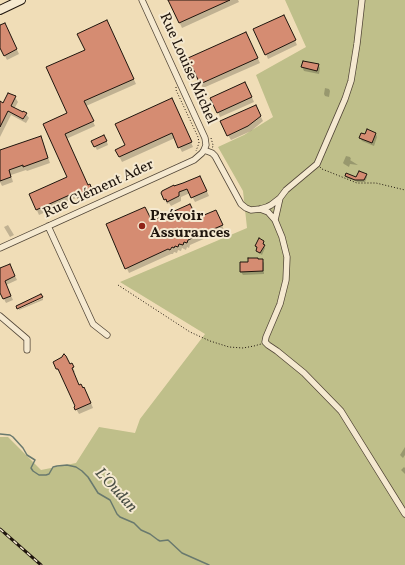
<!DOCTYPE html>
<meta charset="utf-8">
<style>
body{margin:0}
canvas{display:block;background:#f0ddb7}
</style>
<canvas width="405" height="565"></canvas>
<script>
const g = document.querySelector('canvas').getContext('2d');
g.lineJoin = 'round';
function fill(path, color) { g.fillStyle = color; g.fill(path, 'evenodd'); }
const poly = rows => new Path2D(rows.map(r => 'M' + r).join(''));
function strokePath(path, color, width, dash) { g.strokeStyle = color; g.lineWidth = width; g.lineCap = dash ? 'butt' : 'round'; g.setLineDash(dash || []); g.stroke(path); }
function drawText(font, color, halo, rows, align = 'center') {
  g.font = font + ' Vollkorn,serif'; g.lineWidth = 4; g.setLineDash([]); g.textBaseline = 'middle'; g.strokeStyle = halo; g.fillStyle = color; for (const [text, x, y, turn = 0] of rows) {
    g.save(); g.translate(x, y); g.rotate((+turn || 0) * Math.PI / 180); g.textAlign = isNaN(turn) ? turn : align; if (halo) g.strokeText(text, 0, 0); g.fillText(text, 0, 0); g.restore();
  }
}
fill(poly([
 [285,0,405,0,405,565,0,565,0,437,8,437,41,470,76,463,99,427,135,433,140,419,205,334,120,282,247,228,243,191,218,147,244,135,273,117,256,75,306,47]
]), '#bfbf8a');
fill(poly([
 [169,0,238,0,239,2,182,28],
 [286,21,297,45,268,59,266,54],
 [0,26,7,28,19,54,7,60,0,46],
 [109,26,136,84,86,106,95,126,66,139,88,186,92,187,96,196,94,197,94,196,81,202,78,197,39,215,30,195,69,177,45,124,68,114,86,51],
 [246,33,260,63,203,88,201,84],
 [318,65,320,68,319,74,304,71,302,67],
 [248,88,254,102,220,117,218,112],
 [325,88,329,89,330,91,329,97,325,96,324,94],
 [15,97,18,102,14,109,26,114,29,118,26,123,11,115,0,137,0,102,4,104],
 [174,104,193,147,182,152,175,138,122,162,116,150,126,146],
 [258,111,263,121,251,131,231,140,228,135],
 [376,134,377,137,374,146,362,141,360,138],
 [40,137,43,142,50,163,27,171,26,170,11,175,13,182,2,186,0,182,0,151],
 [106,139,108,145,97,150,92,141],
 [346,156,350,157,351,159,350,160,358,165,350,164,349,167,344,164,343,163],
 [366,175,367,177,365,182,357,182,356,181,347,178,346,176,357,178],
 [203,182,209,196,195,202,190,193,181,197,181,201,171,206,169,203,167,204,162,193],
 [218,216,224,230,190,245,189,248,187,247,186,250,182,248,181,251,178,250,177,253,174,252,173,254,171,254,129,273,107,225,197,219],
 [8,225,14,235,10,237,4,227],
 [263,242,265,248,262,255,259,253,256,246],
 [259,260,262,260,264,263,264,274,243,275,241,272,249,263],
 [12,269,17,280,6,285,13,300,6,303,1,293,0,294,0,270],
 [43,298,43,300,19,310,19,309],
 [71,364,75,372,73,373,79,386,87,393,93,408,79,414,75,407,76,406,61,373,60,373,57,369],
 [405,447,405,455,403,458,400,455],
 [404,467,405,468,405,474,401,470]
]), '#0003');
strokePath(poly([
 [0,434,10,435,13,437,23,448,27,455,35,460,31,468,33,471,39,475,46,475,49,474,53,467,57,466,67,465,76,467,82,471,88,477,98,493,110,500,117,514,120,517,134,523,141,530,150,534,158,540,160,541,168,540,182,553,209,565]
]), '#69796e', 1.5);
const building = poly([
 [168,0,230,0,179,23,168,0],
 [284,15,296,40,265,55,253,29,284,15],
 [107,20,134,79,84,101,94,121,65,134,88,185,90,184,91,187,92,186,95,191,91,193,90,192,77,198,74,193,36,210,29,194,67,177,43,124,67,113,46,67,85,50,77,34,107,20],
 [5,23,17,49,4,56,0,48,0,25,5,23],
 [246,32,258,58,200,84,188,58,246,32],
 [303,61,319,64,317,71,301,67,303,61],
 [245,82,252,97,217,113,210,98,245,82],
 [8,93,16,96,11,106,23,112,23,111,27,113,23,119,8,111,0,127,0,101,3,103,8,93],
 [172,98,192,142,178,148,172,133,119,157,115,150,125,145,115,124,172,98],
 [256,105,261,116,248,126,227,136,220,121,256,105],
 [367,129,376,133,372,143,359,138,361,133,365,134,367,129],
 [104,135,107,141,94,147,91,141,104,135],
 [41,136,48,158,23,167,23,165,9,170,11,177,0,181,0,150,41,136],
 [359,171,367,174,364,180,355,180,345,176,346,173,356,177,359,171],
 [200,176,207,191,191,198,187,189,179,192,179,196,167,202,166,199,164,200,161,193,162,191,174,185,174,186,183,183,200,176],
 [190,204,197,218,216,210,223,225,188,240,187,243,184,242,183,245,179,244,178,247,175,246,174,248,172,247,170,250,168,249,125,269,106,224,145,207,152,221,190,204],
 [259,238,264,241,263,244,265,245,260,253,256,251,257,247,255,246,259,238],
 [248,258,258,258,258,259,263,259,263,271,240,272,240,262,248,262,248,258],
 [10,264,15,276,5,281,11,296,3,299,0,293,0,268,10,264],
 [41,294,43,297,17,309,16,306,41,294],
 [64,354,66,356,70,364,72,363,74,367,72,368,79,385,81,384,83,388,84,387,91,403,75,410,74,407,75,406,58,369,56,369,53,362,62,357,63,355,64,354]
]);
fill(building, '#d58c72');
strokePath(building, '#1f150d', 1);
const street = poly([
 [204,150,212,153,215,156,241,204,246,208,251,210,260,209,267,207,271,205,280,198,286,190,317,164,345,99,351,81,357,44,362,0],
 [260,209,268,212,275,220,280,198],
 [275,220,282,237,287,257,286,280,280,304,266,337,265,342,268,345,277,351,304,373,341,411,405,514],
 [48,226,93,324,107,335],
 [0,248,194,160,202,153,204,150,206,145,205,138,142,0],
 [0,316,27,339,27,350]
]);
const secondary = poly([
 [0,10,21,0]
]);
strokePath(street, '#534738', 7);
strokePath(secondary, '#1f150d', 10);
strokePath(poly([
 [176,87,176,90,198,137,199,143,196,151],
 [211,138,213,145,213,147,212,147],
 [320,167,322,169,357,183,376,183,405,190],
 [118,285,190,332,210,341,229,347,243,348,254,346,261,344]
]), '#1f150d', 1, [1, 2]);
strokePath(street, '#f5e9d0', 5.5);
strokePath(secondary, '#f5e9d0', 8);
const rail = poly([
 [0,529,41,565]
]);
strokePath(rail, '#1f150d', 3);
strokePath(rail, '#f5e9d0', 1.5, [4.5]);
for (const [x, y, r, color] of [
 [142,226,4,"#8f2418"]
]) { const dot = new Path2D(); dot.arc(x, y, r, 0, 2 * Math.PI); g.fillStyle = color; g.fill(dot); strokePath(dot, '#f5e9d0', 1.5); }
drawText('15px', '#1f150d', '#f5e9d0', [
 ["Rue Louise Michel",187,69,66],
 ["Rue Clément Ader",99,190,-25]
]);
drawText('bold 15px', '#1f150d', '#f5e9d0', [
 ["Prévoir",150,217],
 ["Assurances",150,234]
], 'left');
drawText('italic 16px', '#4a4f46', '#f5e9d0', [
 ["L'Oudan",115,491,47]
]);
</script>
